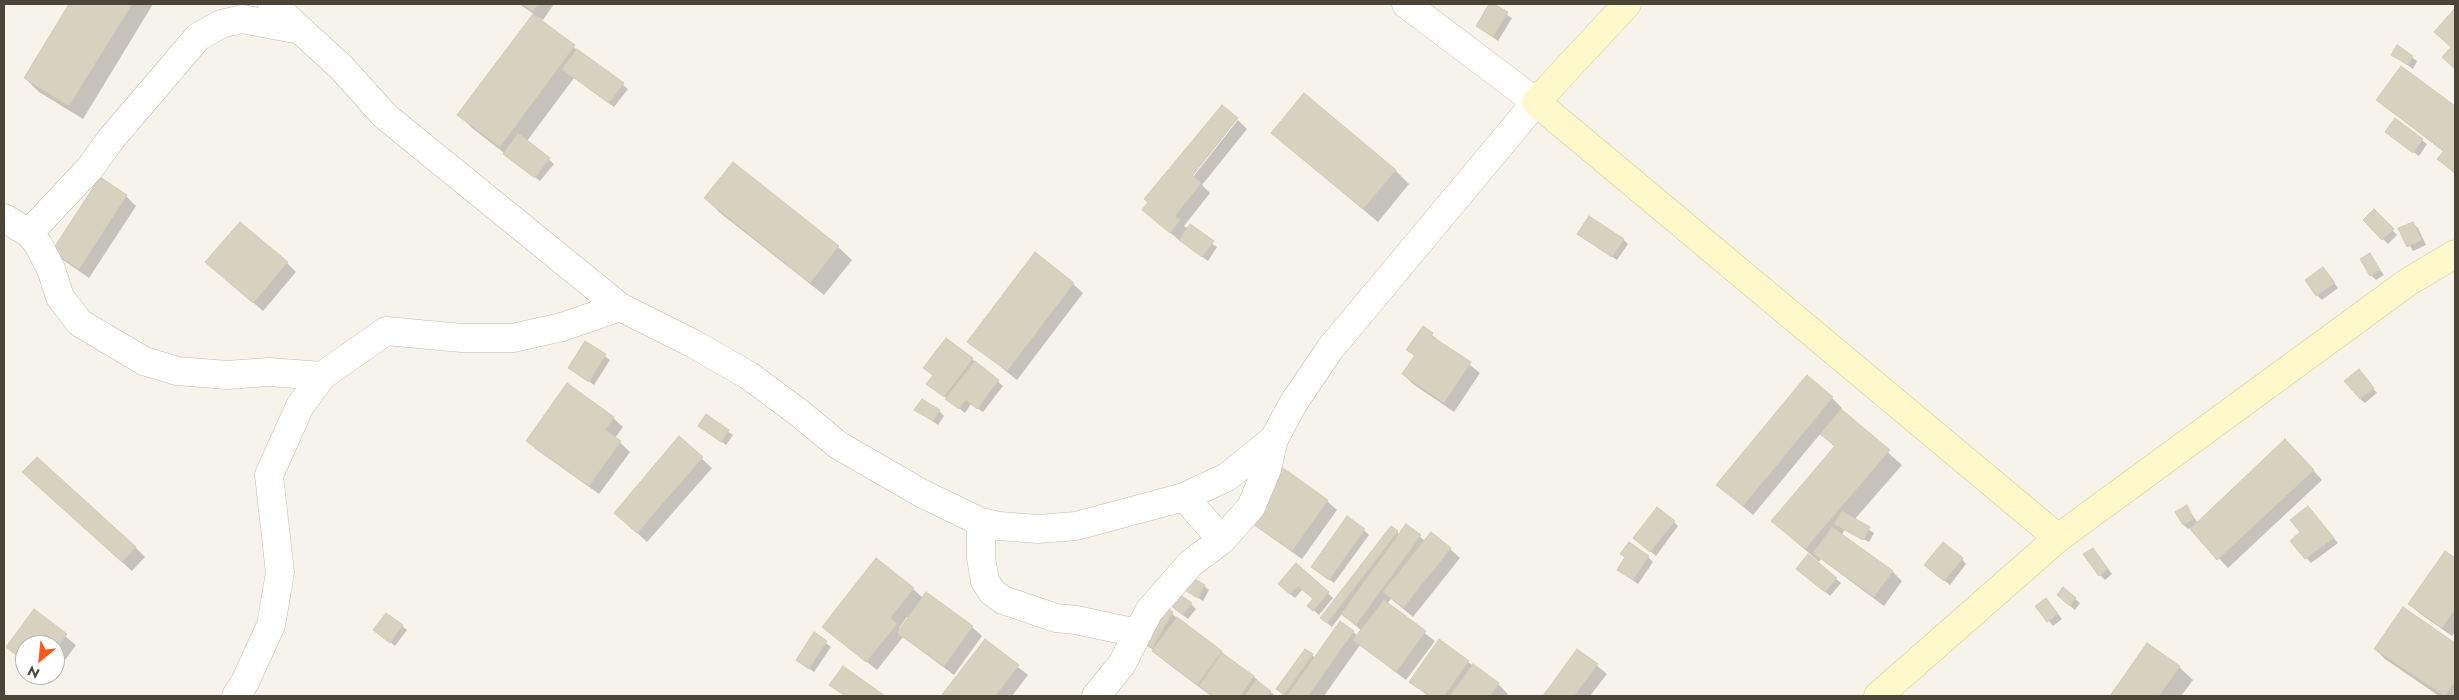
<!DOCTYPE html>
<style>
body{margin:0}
#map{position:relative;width:2459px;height:700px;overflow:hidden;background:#f5f3ea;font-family:Jost,sans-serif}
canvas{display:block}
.frame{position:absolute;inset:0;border:5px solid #4a4537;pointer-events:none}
.north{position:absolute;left:15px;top:635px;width:50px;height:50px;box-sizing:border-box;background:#fff;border:1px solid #b7b5af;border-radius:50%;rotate:208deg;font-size:14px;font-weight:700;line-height:20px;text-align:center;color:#4a4537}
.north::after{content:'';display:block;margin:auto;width:18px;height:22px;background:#ff5517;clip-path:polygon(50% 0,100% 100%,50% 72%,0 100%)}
</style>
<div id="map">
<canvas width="2459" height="700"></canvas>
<div class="frame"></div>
<div class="north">N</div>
</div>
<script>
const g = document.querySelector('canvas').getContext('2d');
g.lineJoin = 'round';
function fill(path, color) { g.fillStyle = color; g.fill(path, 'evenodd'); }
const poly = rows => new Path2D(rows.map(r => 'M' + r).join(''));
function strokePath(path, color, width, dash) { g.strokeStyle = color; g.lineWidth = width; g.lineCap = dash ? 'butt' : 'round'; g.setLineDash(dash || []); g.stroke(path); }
fill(poly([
 [71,4,153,4,83,119,39,92,25,78],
 [519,4,554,4,543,20,538,17,537,19,628,89,614,107,574,78,527,141,554,164,540,181,472,128,459,115,534,14],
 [1490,4,1512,18,1498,41,1477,26],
 [2455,10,2455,69,2444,57,2453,47,2436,32],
 [2397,47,2417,61,2413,69,2393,54],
 [2402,67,2455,107,2455,174,2439,159,2444,152,2377,100],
 [1238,120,1247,129,1202,185,1210,193,1184,226,1217,247,1208,261,1180,241,1143,210,1187,180,1189,182],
 [2395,120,2427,144,2419,156,2391,136],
 [1272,133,1395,170,1409,184,1378,222],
 [733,163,838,247,852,260,824,295,719,212,706,198],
 [100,179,126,196,136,206,89,278,63,260,54,251],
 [2374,211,2397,235,2388,244,2364,220],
 [2413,223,2418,228,2426,245,2413,251,2400,229],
 [1578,234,1623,239,1628,244,1617,260],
 [2370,255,2384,275,2376,280,2371,275],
 [207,262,287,263,296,272,263,311],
 [2327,273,2338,288,2322,300,2317,295],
 [1073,284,1083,293,1017,380,969,341],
 [1423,328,1480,373,1454,412,1413,384,1403,374,1415,357,1408,350],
 [586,343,610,360,594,385,570,368],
 [972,359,1003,386,983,412,971,404,965,413,928,383,933,376,925,368],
 [2363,376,2377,393,2365,403,2360,399],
 [1807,377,1832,398,1842,408,1840,410,1902,465,1854,520,1874,533,1869,542,1845,529,1842,535,1893,572,1902,581,1884,606,1821,559,1819,562,1773,521,1836,448,1821,433,1753,515,1718,485],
 [916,410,939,411,944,416,938,425],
 [706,416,733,435,726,445,699,426],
 [613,418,623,427,615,438,630,452,599,494,537,450,528,441],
 [679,438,712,468,647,542,625,522],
 [2295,450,2322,480,2228,568,2190,528,2188,529,2184,525,2177,512,2186,507,2198,523],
 [34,482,135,547,145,557,132,571],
 [1327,501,1337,510,1302,559,1258,528,1248,518],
 [2313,513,2338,543,2311,563,2292,541,2302,532],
 [1674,522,1678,526,1656,556,1634,538],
 [1407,526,1425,541,1450,549,1460,558,1413,617,1391,599,1387,604,1435,641,1406,680,1360,645,1324,696,1286,696,1282,694,1277,689,1312,655,1315,658,1353,632,1358,636,1362,631,1342,614,1332,627,1327,623,1397,532,1400,535],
 [1364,530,1369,535,1334,583,1312,567],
 [2093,549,2112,574,2105,580,2100,575],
 [2445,553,2455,560,2455,632,2452,636,2419,613,2410,604],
 [1622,554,1648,557,1653,562,1638,584,1618,570,1626,558],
 [1962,559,1966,564,1950,585,1931,569],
 [1297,565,1333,598,1319,615,1309,606,1314,599,1303,589,1295,598,1284,589],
 [1803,573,1836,579,1841,583,1830,596],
 [1204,586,1209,590,1203,601,1183,588],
 [913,589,923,598,972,627,982,636,954,675,903,637,877,670,824,627],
 [907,617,909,618,901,630,899,628],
 [2063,589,2080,603,2075,610,2063,600],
 [2046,600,2062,619,2053,626,2037,606],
 [1191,604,1196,609,1188,619,1176,610],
 [1163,607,1254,677,1275,696,1211,696,1163,660,1154,650,1147,646],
 [2403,609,2455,644,2455,696,2439,696,2385,659,2375,649],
 [34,611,76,645,55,674,55,645,25,645,25,663,7,647],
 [402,626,407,630,395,646,375,630],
 [814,634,831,647,814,672,798,660],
 [985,641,1028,675,1012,696,943,696],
 [2148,645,2179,667,2193,680,2181,696,2112,696],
 [1578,650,1607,674,1590,696,1544,696],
 [1468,662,1498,684,1508,694,1506,696,1428,696,1411,682],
 [41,675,54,675,50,681]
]), '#0003');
const building = poly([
 [69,4,132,4,69,106,24,78,69,4],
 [522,4,538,4,533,11,522,4],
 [1489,4,1494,4,1508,12,1493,37,1476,26,1489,4],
 [2455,8,2455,69,2442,57,2451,47,2434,32,2455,8],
 [533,14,575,45,500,147,457,115,533,14],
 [2397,45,2413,56,2408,65,2391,55,2397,45],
 [577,49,624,83,609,103,562,69,577,49],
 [2401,66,2455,106,2455,173,2437,159,2444,151,2376,100,2401,66],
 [1304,93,1396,170,1363,209,1271,133,1304,93],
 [1222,105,1238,118,1192,176,1201,183,1175,216,1180,220,1170,233,1142,210,1148,202,1144,199,1222,105],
 [2395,118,2423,139,2413,153,2385,132,2395,118],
 [518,133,550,158,535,178,503,154,518,133],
 [733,162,839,246,810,283,704,198,733,162],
 [100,177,127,195,79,269,52,251,100,177],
 [2374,209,2394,229,2382,240,2363,220,2374,209],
 [1589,216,1624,239,1612,257,1577,234,1589,216],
 [240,222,288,262,253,303,205,262,240,222],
 [2413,222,2422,240,2407,247,2398,228,2413,222],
 [1190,224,1214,241,1202,257,1179,240,1190,224],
 [1035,252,1074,283,1007,371,967,342,1035,252],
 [2370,253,2380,270,2370,276,2360,259,2370,253],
 [2323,267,2335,283,2316,296,2305,280,2323,267],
 [1423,326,1433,333,1431,336,1471,362,1444,403,1402,374,1415,355,1406,350,1423,326],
 [946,338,973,358,944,397,926,384,933,375,923,368,946,338],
 [585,341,606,354,589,382,568,368,585,341],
 [975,361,999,380,977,409,966,400,959,409,945,399,975,361],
 [2359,369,2374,388,2360,399,2344,381,2359,369],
 [1807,375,1833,397,1743,506,1716,485,1807,375],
 [567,383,614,417,605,430,621,441,589,486,526,441,567,383],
 [922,399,940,410,933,421,914,410,922,399],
 [1841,409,1890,450,1805,549,1771,521,1835,446,1820,434,1841,409],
 [706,414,729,430,721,442,698,426,706,414],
 [679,436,703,457,637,533,614,513,679,436],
 [2285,439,2314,470,2217,560,2190,529,2285,439],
 [37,457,136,547,122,562,22,472,37,457],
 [1283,468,1328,500,1292,551,1246,519,1283,468],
 [2187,505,2194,519,2183,525,2175,512,2187,505],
 [2308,506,2334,538,2305,559,2290,541,2300,532,2290,520,2308,506],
 [1657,507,1675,521,1650,552,1633,538,1657,507],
 [1842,511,1870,527,1863,540,1834,524,1842,511],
 [1347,516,1365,529,1329,580,1311,567,1347,516],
 [1406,524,1421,535,1356,625,1341,614,1406,524],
 [1391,526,1398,531,1327,623,1320,618,1391,526],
 [1832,527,1893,571,1874,597,1813,553,1832,527],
 [1431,532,1451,548,1403,608,1383,592,1431,532],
 [1629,542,1649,556,1633,580,1617,570,1625,557,1620,554,1629,542],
 [1943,542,1963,558,1944,581,1924,565,1943,542],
 [2093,548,2108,569,2099,576,2083,554,2093,548],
 [2445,551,2455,558,2455,609,2442,628,2408,604,2445,551],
 [1808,554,1837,578,1825,592,1796,569,1808,554],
 [876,558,914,588,890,618,897,624,866,662,822,627,876,558],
 [1296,563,1329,592,1313,611,1307,606,1313,599,1298,586,1290,594,1278,584,1296,563],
 [1190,576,1205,585,1198,598,1181,588,1190,576],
 [2063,587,2076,598,2070,606,2057,595,2063,587],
 [926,592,973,626,944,666,897,633,926,592],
 [1179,594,1192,603,1183,615,1170,605,1179,594],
 [2046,598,2058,614,2047,622,2035,606,2046,598],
 [1384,600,1426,631,1396,672,1353,640,1384,600],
 [1162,605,1173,612,1152,648,1141,641,1162,605],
 [2403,607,2455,643,2455,681,2445,696,2374,649,2403,607],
 [34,609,67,634,55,651,55,645,25,645,25,662,6,647,34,609],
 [386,613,403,625,390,643,373,630,386,613],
 [1177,617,1222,651,1197,685,1152,651,1177,617],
 [1340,621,1354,631,1308,696,1287,696,1340,621],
 [814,632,827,641,809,669,796,660,814,632],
 [985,639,1019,665,995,696,941,696,985,639],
 [1439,639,1469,661,1444,696,1430,696,1409,682,1439,639],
 [2147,643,2180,666,2159,696,2110,696,2147,643],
 [1305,649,1313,654,1284,695,1276,689,1305,649],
 [1577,649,1598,664,1574,696,1543,696,1577,649],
 [1222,653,1254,676,1240,696,1213,696,1199,686,1222,653],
 [1473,664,1499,683,1490,696,1450,696,1473,664],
 [843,666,885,696,845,696,829,685,843,666],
 [1256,680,1271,691,1268,696,1245,696,1256,680]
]);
fill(building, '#d7d1bf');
strokePath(building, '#d3cab2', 1);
const street = poly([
 [272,4,341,67,385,116,620,307,692,343,748,375,798,412,838,445,921,493,981,522,999,526,1038,529,1076,526,1184,497,1227,477,1274,439,1294,402,1330,349,1536,102,1406,4],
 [4,218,29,233,38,244,51,269,60,297,80,323,144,361,177,371,227,375,269,372,322,376],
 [29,233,90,168,111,139,198,37,221,24,242,19,300,30],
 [1184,497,1222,540],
 [981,522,981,558,985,581,992,592,1003,600,1056,618,1076,620,1137,633],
 [236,696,245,682,271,625,280,573,269,475,300,406,322,376,386,331,462,338,513,338,562,327,620,307],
 [1096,696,1122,664,1149,611,1191,563,1222,540,1251,507,1267,469,1274,439]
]);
const secondary = poly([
 [1627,4,1536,102,2058,538],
 [1878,696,2058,538,2408,282,2455,254]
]);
strokePath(street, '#c1bcac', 29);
strokePath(secondary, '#d7cd99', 29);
strokePath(street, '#fff', 28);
strokePath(secondary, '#fff8ca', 28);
</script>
